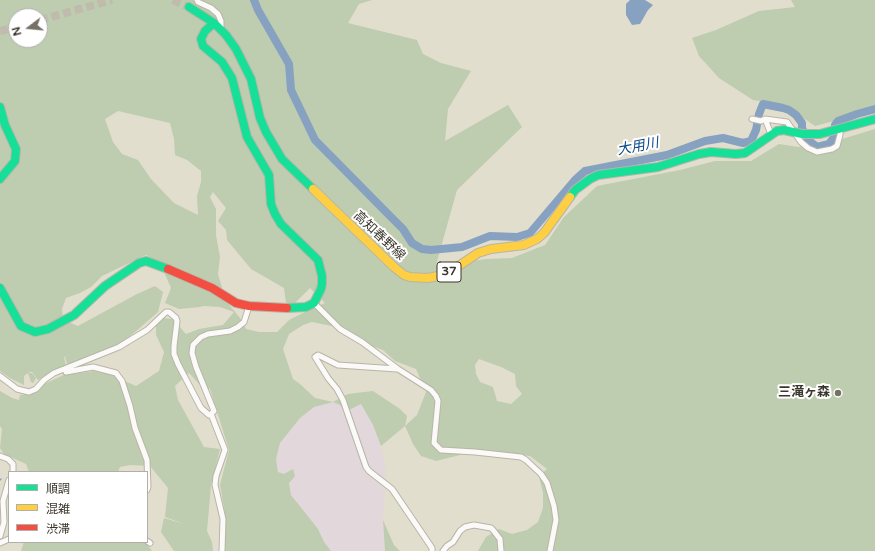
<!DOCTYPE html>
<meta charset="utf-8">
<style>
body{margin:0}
#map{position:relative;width:875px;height:551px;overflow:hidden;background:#e2decd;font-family:"Varela Round","Noto Sans JP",sans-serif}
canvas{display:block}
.legend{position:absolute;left:8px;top:471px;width:140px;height:72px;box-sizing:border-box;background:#fff;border:1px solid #b0afaa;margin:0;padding:5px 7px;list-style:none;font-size:12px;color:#3a362b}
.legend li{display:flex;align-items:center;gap:8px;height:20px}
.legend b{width:20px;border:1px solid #b0afaa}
.north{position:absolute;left:8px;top:8px;width:40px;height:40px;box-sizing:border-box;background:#fff;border:1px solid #b0afaa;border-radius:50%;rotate:254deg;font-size:11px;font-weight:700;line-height:16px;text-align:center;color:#3a362b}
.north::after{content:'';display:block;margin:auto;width:14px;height:18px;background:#757164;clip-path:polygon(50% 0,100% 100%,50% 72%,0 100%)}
</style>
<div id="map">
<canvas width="875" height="551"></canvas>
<ul class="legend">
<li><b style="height:5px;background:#16e098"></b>順調</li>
<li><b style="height:5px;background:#ffcf43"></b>混雑</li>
<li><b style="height:5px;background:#f24e42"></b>渋滞</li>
</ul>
<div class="north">N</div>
</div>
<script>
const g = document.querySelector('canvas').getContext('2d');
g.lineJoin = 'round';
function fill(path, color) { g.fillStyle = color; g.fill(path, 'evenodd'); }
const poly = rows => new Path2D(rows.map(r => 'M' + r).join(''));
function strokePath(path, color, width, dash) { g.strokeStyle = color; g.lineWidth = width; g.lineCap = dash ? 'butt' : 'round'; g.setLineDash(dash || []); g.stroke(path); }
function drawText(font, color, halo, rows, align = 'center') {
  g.font = font + ' "Varela Round","Noto Sans JP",sans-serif'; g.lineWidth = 4; g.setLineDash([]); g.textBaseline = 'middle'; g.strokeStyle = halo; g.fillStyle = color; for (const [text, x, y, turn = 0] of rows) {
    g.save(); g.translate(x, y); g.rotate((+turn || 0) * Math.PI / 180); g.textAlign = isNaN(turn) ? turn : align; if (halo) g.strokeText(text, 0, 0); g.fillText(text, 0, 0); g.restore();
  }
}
fill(poly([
 [333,402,340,405,361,404,373,425,381,446,386,472,383,520,385,551,331,551,324,542,318,529,291,495,289,483,293,469,284,474,278,471,276,459,280,443,289,431,300,418,314,407]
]), '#e2d7da');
fill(poly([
 [0,0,372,0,359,4,348,23,417,40,423,54,441,63,471,71,448,109,445,141,508,105,522,127,457,190,436,265,487,259,512,258,545,245,564,217,597,186,680,170,715,161,751,161,779,144,798,147,829,143,875,129,875,551,478,551,486,537,499,529,512,534,527,530,538,522,543,508,543,493,539,476,547,469,530,456,514,454,494,456,476,451,436,461,421,456,413,444,405,426,381,446,373,425,361,404,345,412,340,405,333,402,314,407,300,418,280,443,276,459,278,472,284,474,293,469,295,476,289,483,291,495,318,529,324,542,331,551,222,551,225,513,220,485,229,450,210,389,200,385,189,373,175,386,178,400,204,447,220,449,211,485,207,531,212,542,213,551,174,551,161,532,164,518,184,524,165,517,168,488,150,466,130,465,120,467,118,472,29,472,26,464,4,454,0,448,2,429,0,426,0,391,12,398,19,400,20,395,36,393,44,384,64,375,94,371,109,374,136,386,159,371,164,352,156,335,156,324,162,318,173,319,186,334,199,329,223,325,234,312,220,307,204,306,200,307,179,309,165,303,171,288,160,263,146,255,102,276,91,287,80,293,66,298,62,309,63,318,66,321,78,326,137,294,155,286,163,292,158,312,135,332,120,344,78,363,75,357,77,363,68,367,65,357,74,353,64,357,66,366,38,380,32,372,30,372,29,373,32,373,36,378,33,383,31,382,28,373,24,376,24,385,10,378,0,371],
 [16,16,40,16,40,40,16,40],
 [118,111,170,123,174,139,175,155,187,160,201,171,201,182,197,196,198,215,174,203,151,179,138,160,122,154,113,142,105,119],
 [213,192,226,208,218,221,226,230,227,240,251,269,284,288,286,303,294,304,310,288,325,303,307,311,289,320,277,332,259,332,246,329,240,318,226,301,218,274,220,257,216,235,216,209,210,197],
 [312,322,346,329,369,345,383,350,395,361,416,369,426,392,417,415,405,426,407,416,400,409,373,391,348,394,333,402,315,398,300,384,293,379,283,349,289,334,303,325],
 [479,359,501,367,515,374,516,386,522,394,511,404,497,401,493,387,480,382,476,374,475,365],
 [791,0,875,0,875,110,815,126,785,105,753,100,719,78,699,56,692,38,716,30,759,11,795,7],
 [383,520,394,545,400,551,385,551],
 [24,542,146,543,152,551,21,551]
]), '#beccaf');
fill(poly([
 [630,0,645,0,653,5,648,10,640,24,632,25,626,15,626,4]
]), '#86a2c0');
strokePath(poly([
 [0,480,1,479]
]), '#86a2c0', 1.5);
strokePath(poly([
 [254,0,258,10,289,64,291,90,315,140,391,217,403,229,412,243,422,249,431,250,462,247,490,236,517,237,530,233,575,180,585,171,667,155,705,141,723,138,743,143,751,141,756,130,759,114,763,104,783,108,789,110,796,115,802,123,802,128,808,140,817,147,829,144,834,137,835,125,838,121,857,114,875,109]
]), '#86a2c0', 8);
strokePath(poly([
 [173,0,189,7],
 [40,20,112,0],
 [0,31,16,27]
]), '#c0bcad', 8, [8, 4]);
const street = poly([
 [197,0,198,2,211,8,218,14,221,21,221,26,219,28],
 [752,119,761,121,765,119,787,122,801,142,808,148,817,152,832,149,837,146,840,135,840,128],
 [765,119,771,134],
 [314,303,340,329,362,342,398,369,431,390,436,396,438,401,434,443,441,450,475,452,521,457,526,460,541,474,547,483,554,506,556,520,550,551],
 [397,369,338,365,318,355,315,357,328,378,337,389,343,400,366,467,369,471,392,489,432,548,432,551],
 [66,372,93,367,116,373,122,381,130,406,135,428,147,460,148,487,147,490],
 [0,376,17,389,29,392,36,389,44,380,54,373,119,347,132,339,147,330,166,312,169,312,176,318,177,321,174,346,174,354,178,364,201,408,209,415,211,414],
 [0,456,8,459,13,464,13,472],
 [0,536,4,522,3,501,9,480],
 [147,541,150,543],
 [0,543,9,539],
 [222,551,223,519,215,485,216,476,225,450,211,414,214,411,196,367,192,353,193,345,201,337,208,334,230,331,238,327,244,322,249,306],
 [443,551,447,546,453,542,460,531,465,527,474,525,491,528,493,530,500,539,501,551]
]);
const fast = poly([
 [189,7,214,23,226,35,236,49,251,79,260,118,266,132,282,159,313,189],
 [214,23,205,31,201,39,203,46,222,62,232,78,247,137,269,175,271,204,275,214,281,224,318,260,322,276,322,284,321,289,314,303,306,307,287,308],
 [0,107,5,125,16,149,15,161,0,179],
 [570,197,575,190,590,179,598,175,658,167,699,154,711,152,736,154,745,153,777,131,784,130,802,134,820,134,875,119],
 [0,288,21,326,35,332,48,329,74,315,105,286,139,263,146,261,168,269]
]);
const slow = poly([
 [313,189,394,267,404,275,410,277,428,278,438,276,454,269,478,253,491,249,524,245,537,239,544,233,570,197]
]);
const jam = poly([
 [168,269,212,288,236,303,249,306,287,308]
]);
strokePath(street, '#b8b5a8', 7);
strokePath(fast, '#b8b5a8', 10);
strokePath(slow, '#b8b5a8', 10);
strokePath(jam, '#b8b5a8', 10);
strokePath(street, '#fbfaf8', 5);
strokePath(fast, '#16e098', 8);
strokePath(slow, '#ffcf43', 8);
strokePath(jam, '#f24e42', 8);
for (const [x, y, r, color] of [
 [838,393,4,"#757164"]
]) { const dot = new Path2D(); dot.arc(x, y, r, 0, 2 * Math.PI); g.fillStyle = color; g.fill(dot); strokePath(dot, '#fff', 1.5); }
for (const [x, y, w] of [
 [449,272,24]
]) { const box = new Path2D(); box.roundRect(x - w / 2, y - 10, w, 20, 3); g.fillStyle = '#fff'; g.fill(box); strokePath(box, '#3a362b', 1); }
drawText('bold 12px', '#3a362b', null, [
 ["37",449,272]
]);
drawText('13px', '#3a362b', '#fff', [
 ["高知春野線",379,236,43]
]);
drawText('bold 13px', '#3a362b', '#fff', [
 ["三滝ヶ森",830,393]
], 'right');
drawText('italic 14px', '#0c4888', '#fff', [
 ["大用川",638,147,-11]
]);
</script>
